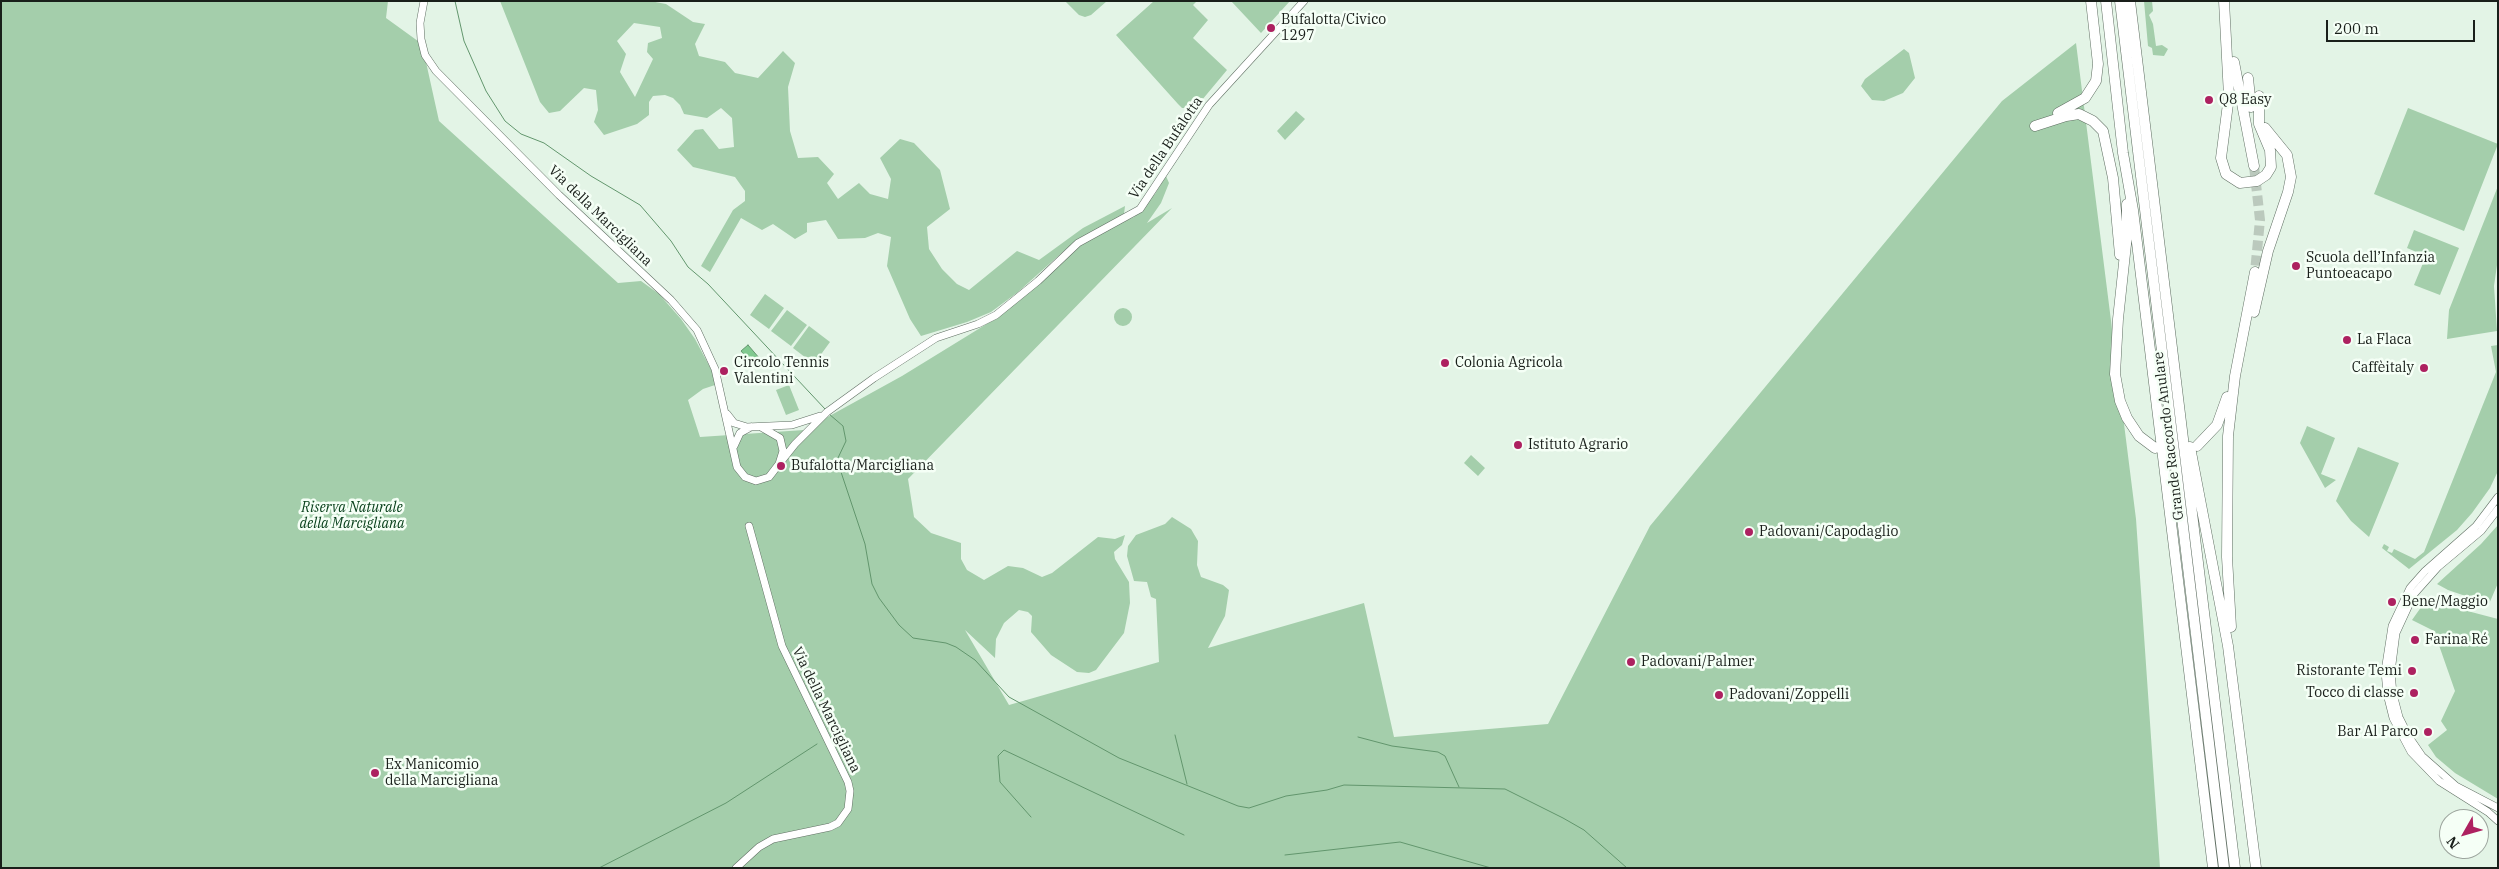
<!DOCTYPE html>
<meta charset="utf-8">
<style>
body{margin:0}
#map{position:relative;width:2499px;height:869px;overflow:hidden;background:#e3f4e6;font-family:"IBM Plex Serif",serif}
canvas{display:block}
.frame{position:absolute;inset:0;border:2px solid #191f1a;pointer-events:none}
.north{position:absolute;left:2439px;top:809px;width:50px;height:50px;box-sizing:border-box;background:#f5fff6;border:1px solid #9da59e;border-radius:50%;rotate:232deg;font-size:14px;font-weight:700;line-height:20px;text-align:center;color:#191f1a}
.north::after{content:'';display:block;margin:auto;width:18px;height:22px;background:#ad2160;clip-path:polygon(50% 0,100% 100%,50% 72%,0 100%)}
.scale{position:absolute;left:2326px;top:20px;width:149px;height:22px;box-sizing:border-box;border:2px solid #191f1a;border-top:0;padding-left:6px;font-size:15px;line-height:18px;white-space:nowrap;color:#191f1a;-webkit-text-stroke:4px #f5fff6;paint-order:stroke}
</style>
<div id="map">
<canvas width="2499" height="869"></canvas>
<div class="frame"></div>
<div class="north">N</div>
<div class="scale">200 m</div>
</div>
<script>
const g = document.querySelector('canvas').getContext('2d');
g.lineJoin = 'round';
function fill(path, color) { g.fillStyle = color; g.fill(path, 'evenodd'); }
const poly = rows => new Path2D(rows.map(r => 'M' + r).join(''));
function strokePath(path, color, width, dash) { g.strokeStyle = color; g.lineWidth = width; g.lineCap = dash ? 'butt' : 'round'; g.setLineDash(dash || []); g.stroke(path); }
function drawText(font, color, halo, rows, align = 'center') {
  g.font = font + ' "IBM Plex Serif",serif'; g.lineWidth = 5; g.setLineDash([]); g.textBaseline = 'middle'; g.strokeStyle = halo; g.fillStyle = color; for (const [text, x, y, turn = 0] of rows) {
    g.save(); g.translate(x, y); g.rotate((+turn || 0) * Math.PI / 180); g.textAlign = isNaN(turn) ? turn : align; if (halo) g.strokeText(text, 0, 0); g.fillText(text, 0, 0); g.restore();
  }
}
fill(poly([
 [1,1,388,1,386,18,422,44,439,121,618,283,641,281,659,294,681,319,695,339,713,373,715,385,703,389,688,400,700,437,804,430,902,376,985,325,1019,301,1090,237,1134,217,1155,194,1166,176,1169,183,1161,203,1147,223,1172,208,908,479,914,517,931,533,961,543,961,559,967,570,984,580,1008,566,1023,568,1042,577,1052,573,1098,537,1115,539,1125,535,1122,545,1114,552,1115,559,1129,582,1130,603,1124,633,1096,670,1089,673,1077,672,1051,655,1031,632,1032,616,1028,612,1019,610,1004,623,996,639,995,658,965,630,1009,705,1159,662,1156,599,1151,597,1147,582,1134,581,1127,556,1128,546,1136,535,1165,524,1172,517,1191,529,1198,541,1197,565,1201,577,1223,585,1229,590,1225,616,1208,648,1364,603,1394,737,1548,724,1650,526,2002,101,2076,43,2136,519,2160,868,1,868],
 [500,1,650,1,666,4,693,22,705,24,695,44,699,56,725,62,735,73,758,78,783,51,795,63,788,87,790,131,798,158,818,157,834,174,827,183,838,199,859,183,870,194,888,199,891,179,880,158,900,139,914,143,940,170,950,209,927,227,929,249,942,269,957,284,969,290,1017,251,1039,260,1083,228,1125,206,1124,214,1084,236,1066,249,1018,292,991,312,967,322,921,336,910,319,887,266,891,237,878,233,865,238,838,239,826,220,807,223,807,232,795,239,773,224,762,230,741,218,710,272,701,266,733,210,745,201,745,191,735,177,693,167,677,150,695,130,703,129,719,149,734,147,732,118,721,108,707,118,684,114,680,105,673,98,665,95,653,96,649,102,649,115,637,124,604,135,594,122,598,110,596,90,584,88,560,111,549,113,540,102],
 [634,23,660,27,662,38,648,43,647,52,653,59,635,97,620,72,626,54,617,41],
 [1065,1,1107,1,1091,15,1085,17,1079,15],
 [1154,1,1197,1,1193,5,1208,20,1193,38,1227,70,1202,100,1191,108,1182,108,1178,104,1116,35],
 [1231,1,1290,1,1261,33],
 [2144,1,2152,1,2153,11,2149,15,2153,24,2156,46,2162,45,2168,49,2164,56,2153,55,2152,48,2148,46],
 [1904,49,1909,53,1915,78,1903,93,1884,101,1872,100,1861,86,1865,79],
 [2408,108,2498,144,2464,231,2374,194],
 [1296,111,1305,119,1285,140,1277,131],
 [2498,186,2498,258,2494,286,2497,331,2447,339,2449,310],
 [2414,230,2459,248,2440,295,2414,285,2426,256,2407,248],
 [765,294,784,308,769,329,750,315],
 '1114 317a9 9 0 1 1 18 0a9 9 0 1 1-18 0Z',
 [787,310,807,325,791,346,771,331],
 [809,326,830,342,814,364,793,348],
 [2498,345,2498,471,2490,488,2472,513,2457,530,2409,569,2382,548,2384,544,2389,547,2387,551,2392,553,2394,549,2415,559,2424,552,2496,372,2491,346],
 [789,385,799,410,786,415,776,390],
 [2307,426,2335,438,2321,474,2336,480,2325,488,2300,443],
 [2358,447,2399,463,2369,537,2351,521,2336,501],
 [1471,455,1485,468,1478,476,1464,463],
 [2498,525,2498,583,2489,604,2448,590,2437,584,2481,544],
 [2429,596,2456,608,2498,619,2498,799,2455,773,2436,757,2428,745,2447,730,2441,721,2455,691,2434,631,2412,620]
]), '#a4ceab');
const water = poly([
 [748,345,760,359,753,365,741,351,748,345]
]);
fill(water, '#81c990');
strokePath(water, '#62966d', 1);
strokePath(poly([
 [455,1,464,41,486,91,505,121,521,134,544,143,591,176,640,205,671,241,688,267,708,284,825,409],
 [829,414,843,426,846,441,837,460,865,544,872,584,879,598,899,625,913,638,946,643,956,647,975,660,1009,697,1119,758,1238,806,1249,808,1286,796,1327,790,1344,785,1505,789,1563,818,1584,830,1627,868],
 [1175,735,1187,784],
 [1358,737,1392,746,1438,752,1445,756,1459,787],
 [1031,817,1000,782,998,756,1004,750,1184,835],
 [1285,855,1400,842,1491,868],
 [599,868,726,803,817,744]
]), '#62966d', 1);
strokePath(poly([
 [2254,166,2260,220,2255,272]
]), '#bbc9bd', 10, [10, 5]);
const tertiary = poly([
 [424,1,420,23,421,39,425,55,436,71,559,195,671,300,697,330,715,369,737,467,745,477,756,481,769,477,779,464,783,451,780,438,761,427],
 [727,414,734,423,747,427,792,425,820,416],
 [734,446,740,433,751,427],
 [779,464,795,444,827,412,874,378,936,338,978,324,996,315,1038,281,1078,243,1140,209,1209,105,1304,1],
 [2498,497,2476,526,2425,571,2410,588,2392,626,2385,671,2387,694,2393,718,2411,752,2439,781,2488,812,2498,821],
 [2498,509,2481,531,2438,567,2414,594,2396,633,2391,672,2393,694,2399,717,2409,737,2422,756,2456,786,2498,808],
 [736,868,759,847,773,839,830,827,838,823,848,809,850,791,848,782,782,646,749,526]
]);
const motorway = poly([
 [2106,1,2123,153,2133,210,2213,868],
 [2120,1,2224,868],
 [2130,1,2235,868],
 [2224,1,2229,96,2221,158,2226,174,2240,183,2257,181,2266,175,2271,167,2270,150,2259,124,2259,96],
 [2234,62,2254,166],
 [2248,78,2251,107],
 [2058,113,2085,98,2096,81,2098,64,2091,1],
 [2035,126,2066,116,2079,114,2093,121,2103,131,2113,178,2120,255],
 [2127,204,2127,235,2118,319,2115,374,2120,401,2127,418,2139,436,2155,448],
 [2254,312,2268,251,2288,192,2291,177,2287,155,2265,128],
 [2197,446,2217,425,2227,397],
 [2190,447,2228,646,2256,868],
 [2231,627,2227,557,2228,436,2235,376,2255,272]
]);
strokePath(tertiary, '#606f63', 8);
strokePath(motorway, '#606f63', 11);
strokePath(tertiary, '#fff', 7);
strokePath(motorway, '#fff', 10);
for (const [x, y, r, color] of [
 [1271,28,5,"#ad2160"],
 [2209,100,5,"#ad2160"],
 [2296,266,5,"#ad2160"],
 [2347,340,5,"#ad2160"],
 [1445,363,5,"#ad2160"],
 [2424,368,5,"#ad2160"],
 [724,371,5,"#ad2160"],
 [1518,445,5,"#ad2160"],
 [781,466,5,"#ad2160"],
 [1749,532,5,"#ad2160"],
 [2392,602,5,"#ad2160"],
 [2415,640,5,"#ad2160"],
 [1631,662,5,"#ad2160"],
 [2412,671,5,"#ad2160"],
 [2414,693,5,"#ad2160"],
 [1719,695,5,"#ad2160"],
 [2428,732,5,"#ad2160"],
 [375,773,5,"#ad2160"]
]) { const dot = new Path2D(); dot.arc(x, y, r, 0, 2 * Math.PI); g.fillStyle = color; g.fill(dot); strokePath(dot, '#f5fff6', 2); }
drawText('14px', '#191f1a', '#f5fff6', [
 ["Bufalotta/Civico",1281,20],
 ["1297",1281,36],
 ["Q8 Easy",2219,100],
 ["Scuola dell’Infanzia",2306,258],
 ["Puntoeacapo",2306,274],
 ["La Flaca",2357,340],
 ["Circolo Tennis",734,363],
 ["Valentini",734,379],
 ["Colonia Agricola",1455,363],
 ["Caffèitaly",2414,368,"right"],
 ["Istituto Agrario",1528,445],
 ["Bufalotta/Marcigliana",791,466],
 ["Padovani/Capodaglio",1759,532],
 ["Bene/Maggio",2402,602],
 ["Farina Ré",2425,640],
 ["Padovani/Palmer",1641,662],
 ["Ristorante Temi",2402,671,"right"],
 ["Tocco di classe",2404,693,"right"],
 ["Padovani/Zoppelli",1729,695],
 ["Bar Al Parco",2418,732,"right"],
 ["Ex Manicomio",385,765],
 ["della Marcigliana",385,781]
], 'left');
drawText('14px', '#191f1a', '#f5fff6', [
 ["Via della Bufalotta",1166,148,-56],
 ["Via della Marcigliana",600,216,44],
 ["Grande Raccordo Anulare",2169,436,-97],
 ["Via della Marcigliana",826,710,64]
]);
drawText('italic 14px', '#08401b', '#f5fff6', [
 ["Riserva Naturale",352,508],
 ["della Marcigliana",352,524]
]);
</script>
